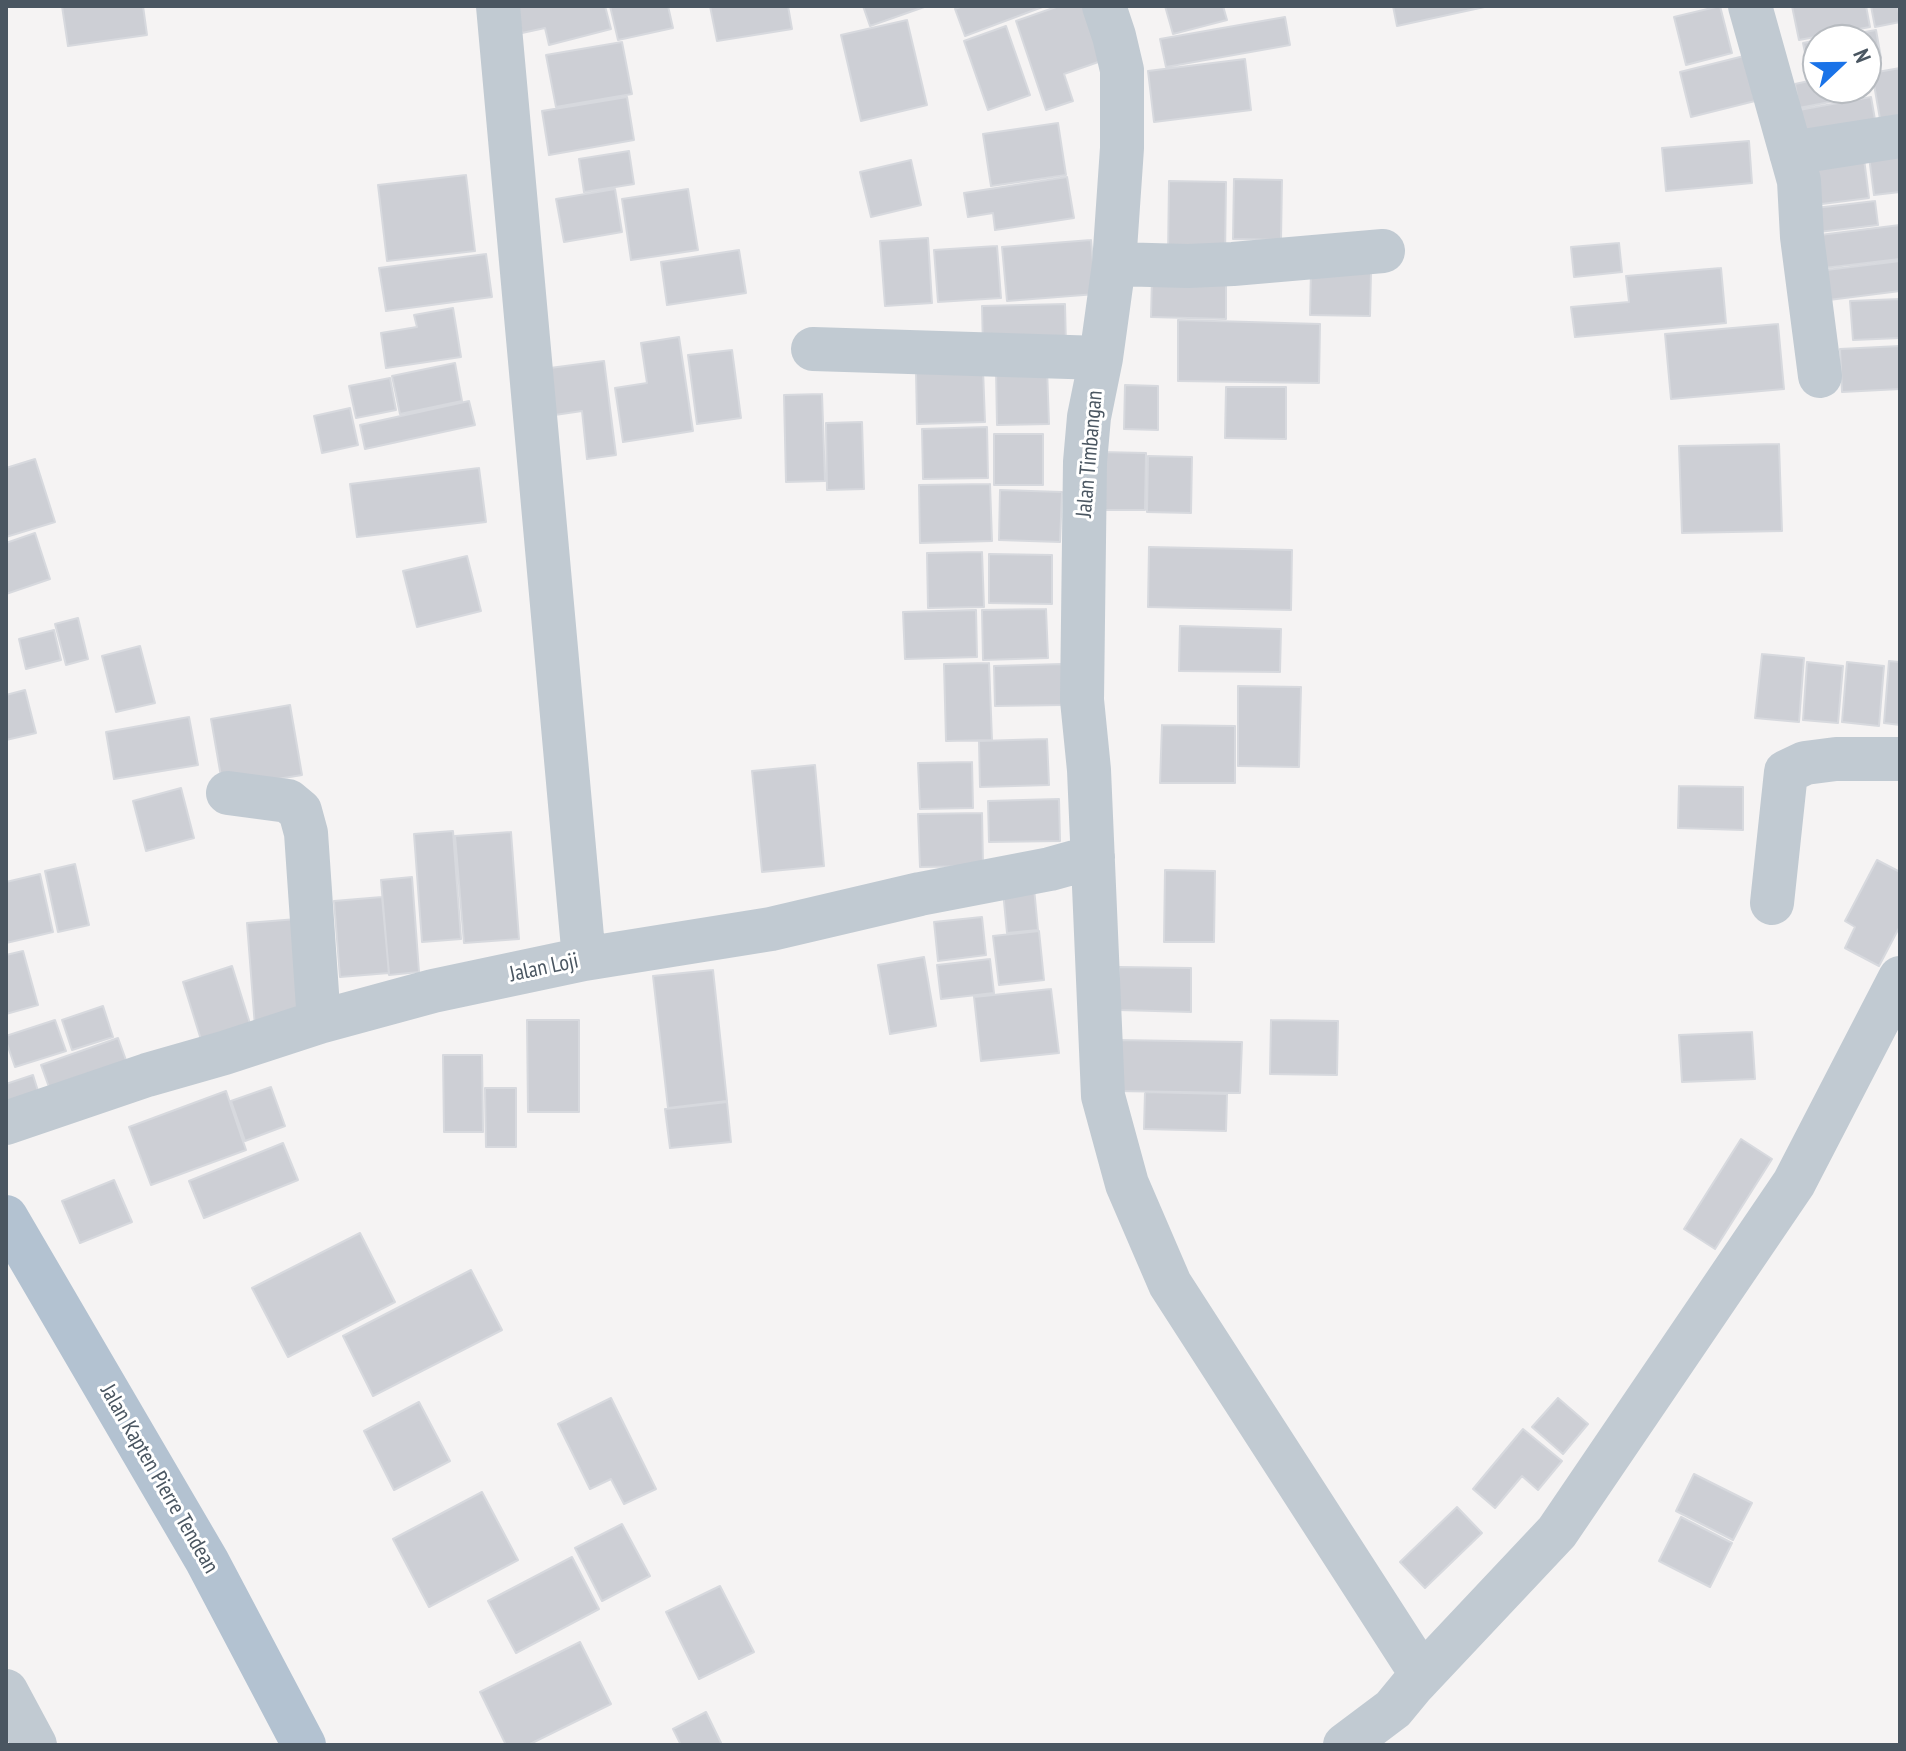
<!DOCTYPE html>
<style>
body{margin:0}
#map{position:relative;width:1906px;height:1751px;overflow:hidden;background:#f5f3f3;font-family:"PT Sans Narrow",sans-serif}
canvas{display:block}
.frame{position:absolute;inset:0;border:8px solid #4a5661;pointer-events:none}
.north{position:absolute;left:1802px;top:24px;width:80px;height:80px;box-sizing:border-box;background:#fff;border:2px solid #b7bbc0;border-radius:50%;rotate:68deg;font-size:22px;font-weight:700;line-height:32px;text-align:center;color:#4a5661}
.north::after{content:'';display:block;margin:auto;width:28px;height:36px;background:#1a73e8;clip-path:polygon(50% 0,100% 100%,50% 72%,0 100%)}
</style>
<div id="map">
<canvas width="1906" height="1751"></canvas>
<div class="frame"></div>
<div class="north">N</div>
</div>
<script>
const g = document.querySelector('canvas').getContext('2d');
g.lineJoin = 'round';
function fill(path, color) { g.fillStyle = color; g.fill(path, 'evenodd'); }
const poly = rows => new Path2D(rows.map(r => 'M' + r).join(''));
function strokePath(path, color, width, dash) { g.strokeStyle = color; g.lineWidth = width; g.lineCap = dash ? 'butt' : 'round'; g.setLineDash(dash || []); g.stroke(path); }
function drawText(font, color, halo, rows, align = 'center') {
  g.font = font + ' "PT Sans Narrow",sans-serif'; g.lineWidth = 6; g.setLineDash([]); g.textBaseline = 'middle'; g.strokeStyle = halo; g.fillStyle = color; for (const [text, x, y, turn = 0] of rows) {
    g.save(); g.translate(x, y); g.rotate((+turn || 0) * Math.PI / 180); g.textAlign = isNaN(turn) ? turn : align; if (halo) g.strokeText(text, 0, 0); g.fillText(text, 0, 0); g.restore();
  }
}
const building = poly([
 [62,6,143,6,147,35,68,46,62,6],
 [516,6,605,6,611,29,549,45,545,28,522,33,516,6],
 [610,6,668,6,673,28,618,40,610,6],
 [710,6,788,6,792,29,717,41,710,6],
 [863,6,927,6,870,26,863,6],
 [963,6,1045,6,965,36,955,9,963,6],
 [1059,6,1089,6,1107,59,1064,74,1073,101,1046,110,1016,21,1059,6],
 [1165,6,1223,6,1227,20,1173,34,1165,6],
 [1393,6,1489,6,1397,26,1393,6],
 [1720,6,1732,53,1686,65,1674,17,1720,6],
 [1792,6,1866,6,1870,27,1799,40,1792,6],
 [1871,6,1898,6,1900,22,1875,27,1871,6],
 [1285,17,1290,45,1166,67,1160,39,1285,17],
 [907,20,927,105,861,121,841,35,907,20],
 [1006,26,1030,95,988,110,964,41,1006,26],
 [1876,30,1881,58,1866,61,1866,40,1820,40,1876,30],
 [1818,40,1818,70,1809,72,1803,43,1818,40],
 [622,42,632,94,556,107,546,55,622,42],
 [1744,56,1755,101,1691,117,1680,72,1744,56],
 [1245,59,1251,110,1154,122,1148,71,1245,59],
 [1900,68,1900,133,1883,136,1872,73,1900,68],
 [1818,79,1818,88,1864,88,1866,95,1799,108,1795,84,1818,79],
 [627,97,634,140,549,155,542,111,627,97],
 [1871,97,1877,131,1806,144,1799,110,1871,97],
 [1058,123,1066,175,991,186,983,134,1058,123],
 [1749,141,1752,183,1666,191,1662,148,1749,141],
 [1900,145,1900,192,1874,195,1868,149,1900,145],
 [629,151,634,184,584,192,579,159,629,151],
 [1863,151,1869,198,1806,206,1800,158,1863,151],
 [911,160,921,205,871,217,860,172,911,160],
 [466,175,475,251,387,261,378,185,466,175],
 [1067,177,1074,218,995,230,993,213,968,217,964,193,1067,177],
 [1234,179,1282,180,1281,240,1233,239,1234,179],
 [1169,181,1226,182,1225,259,1168,257,1169,181],
 [615,189,622,232,564,242,556,199,615,189],
 [688,189,698,250,631,260,622,199,688,189],
 [1875,201,1878,225,1810,233,1807,209,1875,201],
 [1900,225,1900,259,1816,269,1812,236,1900,225],
 [928,238,932,303,885,306,880,241,928,238],
 [1091,240,1096,294,1007,301,1002,247,1091,240],
 [1619,243,1622,272,1574,277,1571,247,1619,243],
 [997,246,1001,298,938,302,934,250,997,246],
 [739,250,746,293,667,305,661,262,739,250],
 [486,254,492,297,386,311,379,268,486,254],
 [1900,261,1900,291,1821,301,1818,271,1900,261],
 [1721,268,1726,323,1575,337,1571,307,1629,302,1626,276,1721,268],
 [1311,270,1371,271,1370,316,1310,315,1311,270],
 [1152,278,1226,279,1226,319,1151,317,1152,278],
 [1900,299,1900,338,1853,340,1850,301,1900,299],
 [1065,304,1066,347,983,349,982,306,1065,304],
 [453,308,461,357,386,368,381,333,417,327,414,315,453,308],
 [1178,320,1320,324,1319,383,1178,381,1178,320],
 [1778,324,1784,389,1671,399,1665,334,1778,324],
 [679,337,693,431,623,442,615,388,647,383,641,343,679,337],
 [1900,346,1900,389,1842,392,1840,349,1900,346],
 [732,350,741,418,697,424,688,355,732,350],
 [604,361,616,455,587,459,582,411,548,416,542,369,604,361],
 [455,363,462,401,400,414,392,376,455,363],
 [1047,368,1049,424,997,425,996,369,1047,368],
 [983,369,985,422,917,424,916,371,983,369],
 [390,378,396,410,356,418,349,386,390,378],
 [1125,385,1158,386,1158,430,1124,429,1125,385],
 [1226,387,1286,387,1286,439,1225,438,1226,387],
 [822,394,825,481,786,482,784,395,822,394],
 [469,401,475,425,365,449,360,425,469,401],
 [350,408,358,445,322,453,314,416,350,408],
 [862,422,864,489,827,490,826,423,862,422],
 [987,427,988,478,923,479,922,429,987,427],
 [994,434,1043,434,1043,485,994,485,994,434],
 [1779,444,1782,531,1682,533,1679,446,1779,444],
 [1100,452,1146,453,1145,510,1099,510,1100,452],
 [1148,456,1192,457,1191,513,1147,512,1148,456],
 [35,459,55,522,6,537,6,468,35,459],
 [479,468,486,522,357,537,350,484,479,468],
 [990,484,992,541,920,543,919,485,990,484],
 [1000,490,1062,492,1060,542,999,540,1000,490],
 [35,533,50,579,6,594,6,543,35,533],
 [1149,547,1292,550,1291,610,1148,607,1149,547],
 [982,552,984,607,928,608,927,553,982,552],
 [989,554,1052,555,1052,604,989,603,989,554],
 [467,556,481,611,417,627,403,571,467,556],
 [1046,609,1048,658,983,660,982,610,1046,609],
 [976,610,977,657,905,659,903,612,976,610],
 [78,618,88,659,66,665,55,624,78,618],
 [1180,626,1281,629,1280,672,1179,671,1180,626],
 [54,630,61,660,26,669,19,639,54,630],
 [140,646,155,703,116,712,102,656,140,646],
 [1762,654,1804,658,1799,722,1755,718,1762,654],
 [1889,661,1900,662,1900,725,1884,723,1889,661],
 [1807,662,1843,666,1838,723,1803,720,1807,662],
 [1847,662,1884,666,1879,726,1842,722,1847,662],
 [989,663,992,740,946,741,944,664,989,663],
 [1062,664,1063,705,995,706,994,666,1062,664],
 [1238,686,1301,687,1299,767,1238,766,1238,686],
 [25,690,36,733,6,740,6,695,25,690],
 [290,705,302,775,223,788,211,719,290,705],
 [189,717,198,765,114,779,106,732,189,717],
 [1162,725,1235,726,1235,783,1160,783,1162,725],
 [1047,739,1049,785,980,787,979,741,1047,739],
 [972,762,973,808,920,809,918,763,972,762],
 [815,765,824,866,762,872,752,771,815,765],
 [1679,786,1743,787,1743,830,1678,828,1679,786],
 [181,788,194,838,146,851,133,801,181,788],
 [1059,799,1060,841,989,842,988,801,1059,799],
 [982,813,983,866,920,867,918,814,982,813],
 [453,831,461,939,422,942,414,834,453,831],
 [511,832,519,939,464,943,455,836,511,832],
 [1877,860,1900,872,1900,926,1879,966,1845,948,1855,927,1845,921,1877,860],
 [75,864,89,925,58,932,45,871,75,864],
 [1165,870,1215,871,1214,942,1164,942,1165,870],
 [40,874,53,932,6,943,6,882,40,874],
 [412,877,419,972,389,975,381,880,412,877],
 [1034,888,1038,930,1007,933,1003,891,1034,888],
 [382,897,389,973,340,977,334,901,382,897],
 [982,917,986,955,938,961,934,922,982,917],
 [297,919,306,1023,255,1027,247,923,297,919],
 [1039,931,1044,980,999,985,993,936,1039,931],
 [23,951,38,1005,6,1014,6,955,23,951],
 [924,957,936,1026,890,1034,878,965,924,957],
 [990,959,994,993,941,999,937,965,990,959],
 [232,966,252,1030,203,1046,183,982,232,966],
 [1119,967,1191,968,1191,1012,1119,1010,1119,967],
 [713,970,727,1101,668,1108,653,976,713,970],
 [1051,989,1059,1053,981,1061,974,997,1051,989],
 [103,1006,113,1037,72,1050,62,1020,103,1006],
 [55,1020,66,1051,15,1067,6,1041,6,1036,55,1020],
 [527,1020,579,1020,579,1112,528,1112,527,1020],
 [1271,1020,1338,1021,1337,1075,1270,1074,1271,1020],
 [1752,1032,1755,1079,1682,1082,1679,1035,1752,1032],
 [118,1038,131,1074,54,1101,41,1065,118,1038],
 [1116,1040,1242,1042,1240,1093,1116,1091,1116,1040],
 [443,1055,482,1055,483,1132,444,1132,443,1055],
 [33,1075,42,1104,6,1116,6,1084,33,1075],
 [271,1087,285,1126,245,1141,231,1101,271,1087],
 [485,1088,516,1088,516,1147,486,1147,485,1088],
 [226,1091,246,1150,151,1185,129,1127,226,1091],
 [1145,1092,1227,1094,1226,1131,1144,1129,1145,1092],
 [727,1102,731,1142,670,1148,665,1109,727,1102],
 [1741,1139,1772,1159,1715,1249,1684,1229,1741,1139],
 [283,1143,298,1180,204,1218,189,1181,283,1143],
 [114,1180,132,1222,80,1243,62,1201,114,1180],
 [360,1233,395,1302,288,1357,252,1288,360,1233],
 [471,1270,502,1330,373,1396,343,1336,471,1270],
 [611,1398,656,1489,624,1504,611,1479,590,1489,558,1424,611,1398],
 [1558,1398,1588,1424,1563,1454,1532,1427,1558,1398],
 [419,1402,450,1461,394,1490,364,1431,419,1402],
 [1523,1429,1562,1461,1538,1490,1522,1476,1495,1508,1473,1489,1523,1429],
 [1694,1474,1752,1503,1733,1540,1676,1511,1694,1474],
 [482,1492,518,1560,429,1607,393,1539,482,1492],
 [1457,1507,1482,1533,1425,1588,1400,1562,1457,1507],
 [1681,1517,1732,1543,1710,1587,1659,1561,1681,1517],
 [622,1524,650,1576,602,1601,575,1548,622,1524],
 [572,1557,599,1609,516,1653,488,1601,572,1557],
 [720,1586,754,1652,699,1679,666,1612,720,1586],
 [580,1642,611,1704,528,1745,506,1745,480,1692,580,1642],
 [706,1712,722,1745,681,1745,673,1729,706,1712]
]);
fill(building, '#cdcfd5');
strokePath(building, '#d7d9de', 2);
strokePath(poly([
 [498,6,584,959],
 [1104,6,1114,36,1122,70,1122,148,1114,264,1101,358,1089,417,1085,462,1082,700,1089,770,1103,1096,1127,1184,1170,1284,1422,1675],
 [1750,6,1799,181,1802,237,1820,376],
 [1791,153,1900,136],
 [1114,264,1188,266,1233,264,1383,251],
 [813,349,1101,358],
 [228,793,288,801,300,811,306,833,319,1022],
 [1772,903,1786,772,1805,763,1836,759,1900,759],
 [6,1123,147,1075,224,1053,319,1022,433,991,584,959,771,929,920,894,1050,869,1093,857],
 [6,1691,35,1745],
 [1345,1745,1393,1709,1412,1686,1557,1532,1794,1183,1900,978]
]), '#c1cad2', 44);
strokePath(poly([
 [6,1217,207,1561,304,1745]
]), '#b3c2d1', 44);
drawText('22px', '#4a5661', '#fff', [
 ["Jalan Timbangan",1090,454,-85],
 ["Jalan Loji",544,968,-12],
 ["Jalan Kapten Pierre Tendean",159,1479,60]
]);
</script>
